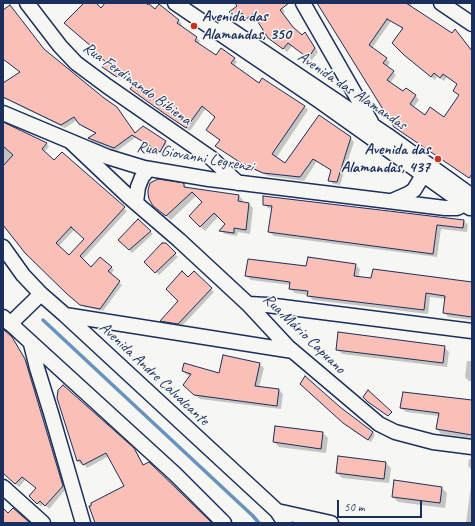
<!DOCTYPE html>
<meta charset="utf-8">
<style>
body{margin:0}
#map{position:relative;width:475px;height:526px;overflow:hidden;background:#f6f6f2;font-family:Caveat,sans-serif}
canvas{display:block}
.frame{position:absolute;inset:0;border:4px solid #1b2f5e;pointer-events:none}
.scale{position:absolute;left:337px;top:500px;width:85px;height:18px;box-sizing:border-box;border:2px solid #1b2f5e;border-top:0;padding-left:5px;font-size:12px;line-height:14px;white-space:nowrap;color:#1b2f5e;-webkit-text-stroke:3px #f6f6f2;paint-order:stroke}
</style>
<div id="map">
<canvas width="475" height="526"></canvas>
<div class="frame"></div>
<div class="scale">50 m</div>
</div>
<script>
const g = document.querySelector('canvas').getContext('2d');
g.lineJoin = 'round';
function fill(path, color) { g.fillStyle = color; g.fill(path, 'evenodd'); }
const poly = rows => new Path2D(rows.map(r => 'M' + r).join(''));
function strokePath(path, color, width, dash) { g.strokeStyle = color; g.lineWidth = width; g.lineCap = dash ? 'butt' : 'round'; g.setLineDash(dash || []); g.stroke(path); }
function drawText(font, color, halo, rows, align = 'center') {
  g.font = font + ' Caveat,sans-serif'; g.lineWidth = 3; g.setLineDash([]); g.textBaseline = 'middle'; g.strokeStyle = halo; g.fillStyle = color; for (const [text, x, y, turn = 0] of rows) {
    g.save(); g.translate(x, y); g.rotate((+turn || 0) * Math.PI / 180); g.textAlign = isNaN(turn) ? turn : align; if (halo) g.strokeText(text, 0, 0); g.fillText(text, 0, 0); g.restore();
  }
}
fill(poly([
 [85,3,95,3,101,10,107,3,146,3,155,11,178,20,182,24,180,26,200,41,198,44,216,57,234,58,237,62,234,66,259,84,304,106,308,110,276,158,285,164,350,138,354,142,340,185,333,184,330,180,332,171,317,161,304,181,268,176,245,166,216,146,220,140,207,130,216,117,206,108,190,131,135,93,135,84,123,76,121,80,116,75,113,76,103,67,107,62,93,47],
 [242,3,279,3,285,12,283,13,296,31,302,36,308,37,318,52,312,60,292,46,287,52,269,38,256,18,251,22,245,16,240,20,233,15],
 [318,3,413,3,410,7,452,35,455,30,458,33,472,51,472,180,399,130],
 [391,21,403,29,409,59,435,80,437,76,444,81,447,77,458,85,460,96,444,119,425,116,413,108,419,100,416,96,406,90,404,93,390,83,396,75,387,67,390,62,372,48],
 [3,7,45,51,103,99,116,108,135,134,165,142,168,145,163,155,136,137,117,151,92,141,90,138,97,134,83,127,77,120,65,128,3,98,3,84,21,72,4,60,3,61],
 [3,124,47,144,49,147,44,152,54,162,62,153,127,211,82,260,91,268,111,267,114,270,110,275,122,285,103,311,84,307,71,297,3,223],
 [75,229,85,239,69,256,59,246],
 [184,184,188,189,239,196,243,200,242,203,249,204,253,208,250,234,238,232,237,236,225,234,221,231,227,224,218,217,205,231,190,216,204,202,197,195,171,220,159,210],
 [264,204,464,221,468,225,467,232,441,229,437,257,274,236,269,232,272,209,268,208],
 [138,220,153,234,132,253,120,240],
 [165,244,178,257,159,275,145,262],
 [355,265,360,269,358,277,372,279,472,283,472,320,448,317,444,312,446,299,430,297,428,314,313,300,308,295,295,293,290,289,290,285,251,280,246,276,307,268],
 [194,272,214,292,181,327,164,324,161,321,180,301,188,278],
 [3,330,16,342,28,364,49,430,48,432,50,435,66,489,49,509,44,504,41,506,30,496,37,489,26,479,19,487,3,472],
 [444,347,449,352,447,367,342,354,337,349],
 [472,352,472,381,469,381,465,377,467,361,471,361],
 [259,364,264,368,259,387,279,390,283,394,281,409,200,399,188,389,190,376,187,375,183,371,220,375],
 [304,387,373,432,375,435,371,442,356,433],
 [58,398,133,448,137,452,144,466,212,523,96,523,125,486,109,456,87,468,83,463,81,464,77,461],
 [472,401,472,438,441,434,437,429,439,416,406,412,401,408],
 [323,433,328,438,326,453,279,447,274,442],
 [469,459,472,459,472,470,468,466],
 [386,463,391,468,389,483,342,478,337,473],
 [472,478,472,523,466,523],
 [442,488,447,493,445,508,398,502,393,497]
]), '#0003');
strokePath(poly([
 [43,320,253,516,259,523]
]), '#6993bd', 3.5);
const building = poly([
 [84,3,96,3,101,8,105,3,146,3,148,5,148,3,155,9,159,4,179,20,177,23,197,37,195,41,216,55,221,48,235,58,231,63,259,83,262,78,305,106,272,154,285,163,319,115,351,137,337,182,328,181,331,170,313,159,300,177,263,173,241,163,215,146,220,140,206,130,215,117,202,106,186,128,165,114,130,89,134,84,119,73,117,77,102,67,106,62,90,49,92,47,64,23,84,3],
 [235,3,289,3,280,10,293,27,302,35,305,32,315,48,308,58,288,43,283,49,268,38,253,14,246,19,242,13,236,17,229,12,237,6,235,3],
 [317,3,406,3,452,33,455,29,472,51,472,174,469,178,394,127,317,3],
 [387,19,403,28,392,43,404,55,431,77,434,73,440,78,443,74,457,84,453,91,459,95,444,117,430,107,425,115,410,104,416,95,406,88,403,91,387,80,394,71,383,63,387,58,369,45,387,19],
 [10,5,44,49,104,98,117,107,135,133,143,126,166,141,160,152,132,135,114,148,88,138,96,133,79,124,74,117,61,125,3,97,3,83,20,72,3,59,3,10,10,5],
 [3,122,47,143,42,149,54,160,62,152,125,207,80,256,91,267,100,257,112,267,108,271,120,281,100,309,80,305,67,294,25,253,3,225,3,166,13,155,3,146,3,122],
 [71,227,84,239,69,255,56,243,71,227],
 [158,179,184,183,184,187,239,195,238,201,249,203,246,230,234,228,234,233,219,231,225,224,214,213,200,227,189,216,202,202,192,192,166,216,153,206,149,199,148,194,148,190,150,183,158,179],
 [263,196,464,220,463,228,437,225,433,254,268,232,272,206,263,205,263,196],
 [138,219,151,231,129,250,118,240,138,219],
 [162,243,166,243,176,253,155,273,144,262,162,243],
 [308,257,356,264,354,276,371,278,373,269,472,282,472,317,443,313,445,296,426,293,424,310,307,296,308,291,289,289,290,282,245,276,248,259,306,266,308,257],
 [182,271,188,277,194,271,212,288,178,324,160,321,178,301,166,289,182,271],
 [3,329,12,337,25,359,63,486,45,506,40,501,37,504,29,496,36,488,22,477,15,484,3,473,3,329],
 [338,332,445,346,443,363,336,350,338,332],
 [223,355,260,363,255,386,279,389,277,406,194,395,183,385,191,374,182,371,184,363,219,373,223,355],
 [305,376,340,407,373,432,368,440,343,423,300,384,305,376],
 [63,385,134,448,143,465,149,462,212,523,95,523,89,506,91,506,91,503,124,486,106,453,83,465,80,460,77,461,57,398,58,390,63,385],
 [368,390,392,412,388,416,368,402,363,397,368,390],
 [403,392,472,400,472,435,436,429,439,413,400,408,403,392],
 [275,426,323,432,321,449,273,442,275,426],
 [338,456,386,462,384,479,336,473,338,456],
 [394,480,442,487,440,503,392,497,394,480],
 [3,508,8,513,13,508,30,523,3,523,3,508]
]);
fill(building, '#fabfb6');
strokePath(building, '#1b2f5e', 1);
const minor = poly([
 [27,3,60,46,76,63,107,86,211,158,238,183],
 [175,3,318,100,470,208],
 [303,3,371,122],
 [441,3,472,24],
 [225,26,387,135,472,196],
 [3,113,108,157,144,168,209,179,445,208,457,208,465,204,472,196],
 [71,142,129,197,179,240,248,304,288,347,379,424,395,432,433,442,472,447],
 [392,201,408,194,414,190,428,167],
 [136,202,138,187,142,177,149,169],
 [3,247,23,275,41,294,65,315,277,511,285,523],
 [248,304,267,305,472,331],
 [65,315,293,351],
 [3,317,175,474,224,523],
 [10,324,41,294],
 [31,344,37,368,51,413,83,523],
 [3,487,43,523],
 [277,511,331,523]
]);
strokePath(minor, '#1b2f5e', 17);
strokePath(minor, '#f6f6f2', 14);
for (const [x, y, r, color] of [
 [194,26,4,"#c8321e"],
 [438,159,4,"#c8321e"]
]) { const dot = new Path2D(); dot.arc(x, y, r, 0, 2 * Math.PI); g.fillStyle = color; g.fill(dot); strokePath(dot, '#f6f6f2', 1.5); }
drawText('bold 16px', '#1b2f5e', '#f6f6f2', [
 ["Avenida das",202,17],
 ["Alamandas, 350",202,35],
 ["Avenida das",430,150,"right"],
 ["Alamandas, 437",430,168,"right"]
], 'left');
drawText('16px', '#1b2f5e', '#f6f6f2', [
 ["Rua Ferdinando Bibiena",137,84,36],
 ["Avenida das Alamandas",352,91,34],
 ["Rua Giovanni Legrenzi",195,157,10],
 ["Rua Mário Capuano",304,334,44],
 ["Avenida Andre Calvalcante",154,374,43]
]);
</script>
